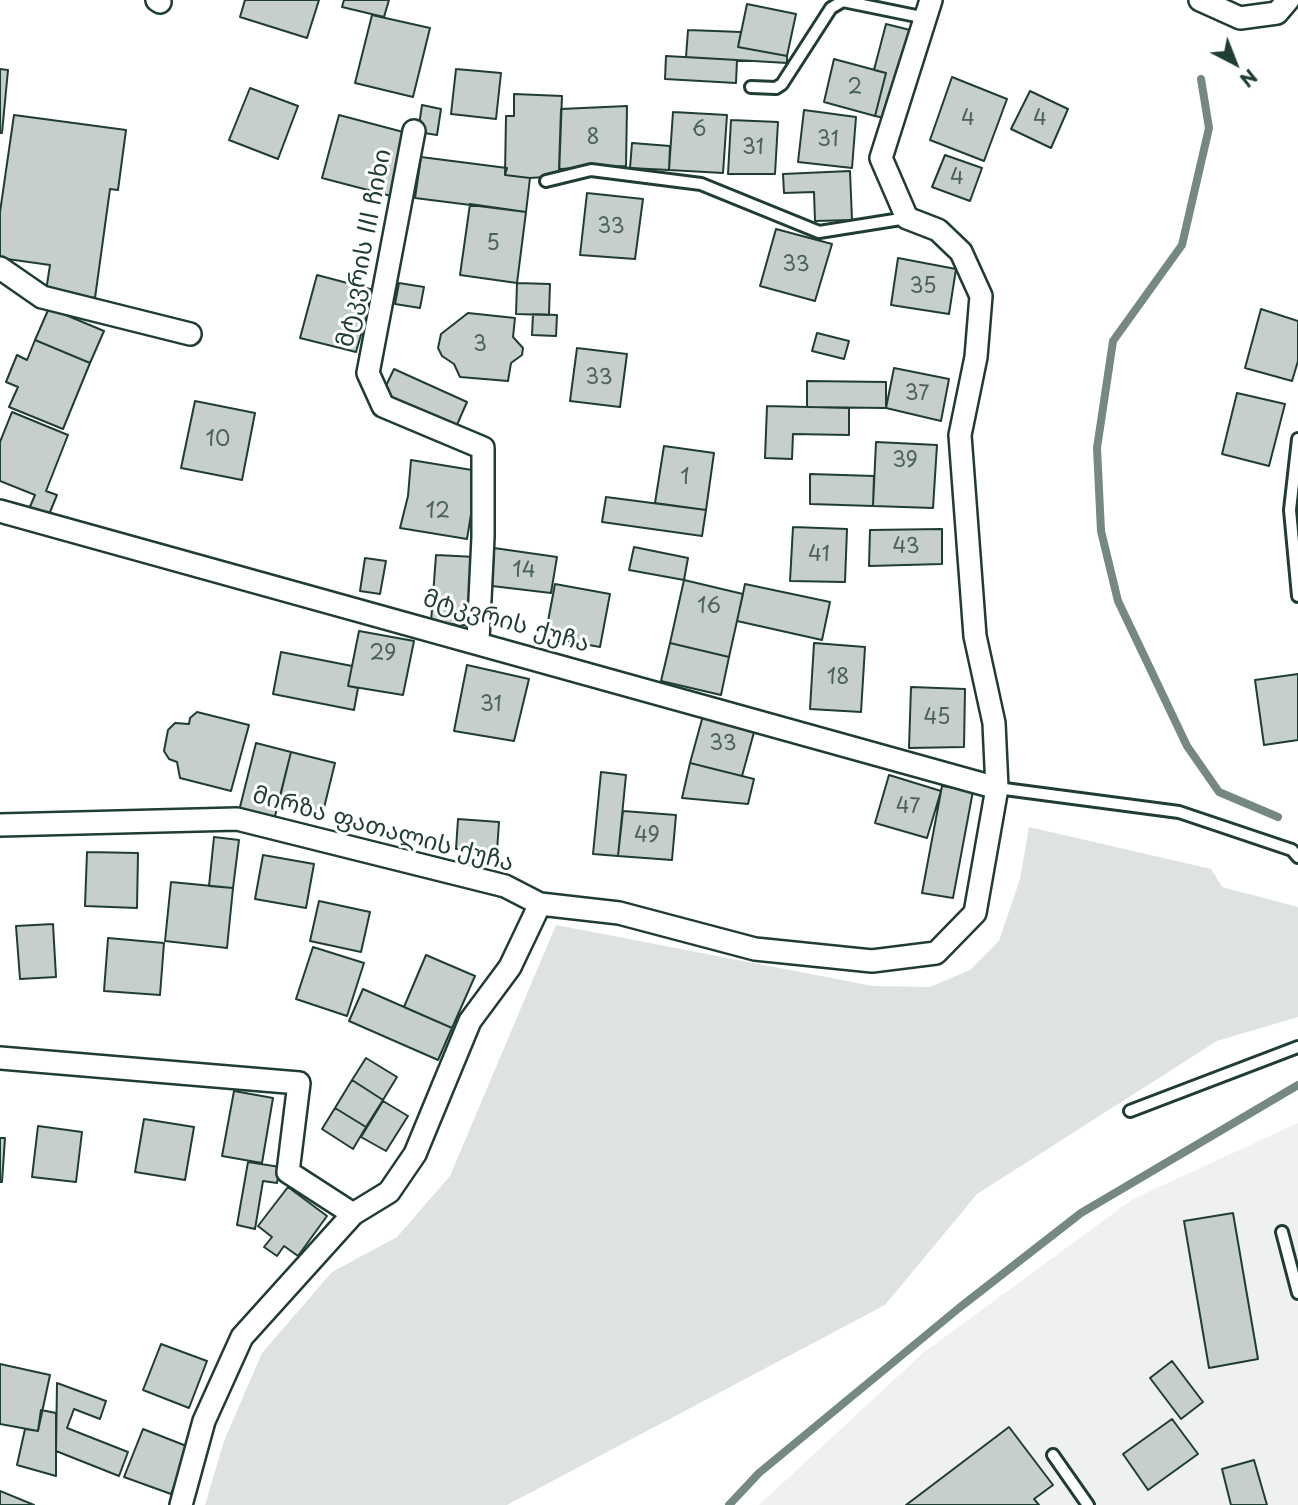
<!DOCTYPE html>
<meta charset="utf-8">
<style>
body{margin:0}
#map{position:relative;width:1298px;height:1505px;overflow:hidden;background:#fff;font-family:"Playpen Sans",sans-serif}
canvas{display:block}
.north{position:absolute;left:1200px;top:28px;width:70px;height:70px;-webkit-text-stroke:5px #fff;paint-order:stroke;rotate:138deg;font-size:19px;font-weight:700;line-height:28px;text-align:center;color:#1f3d34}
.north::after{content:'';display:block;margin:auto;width:24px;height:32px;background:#1f3d34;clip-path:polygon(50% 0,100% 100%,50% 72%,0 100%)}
</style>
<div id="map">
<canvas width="1298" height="1505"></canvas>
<div class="north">N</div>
</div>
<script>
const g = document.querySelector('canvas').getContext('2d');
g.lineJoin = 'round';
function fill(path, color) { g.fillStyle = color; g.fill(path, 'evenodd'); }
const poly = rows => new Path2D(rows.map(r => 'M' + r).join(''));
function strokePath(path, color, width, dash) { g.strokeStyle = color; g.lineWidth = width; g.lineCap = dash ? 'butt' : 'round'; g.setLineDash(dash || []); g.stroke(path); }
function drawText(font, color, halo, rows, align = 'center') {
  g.font = font + ' "Playpen Sans","Noto Sans Georgian",sans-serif'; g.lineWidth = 6; g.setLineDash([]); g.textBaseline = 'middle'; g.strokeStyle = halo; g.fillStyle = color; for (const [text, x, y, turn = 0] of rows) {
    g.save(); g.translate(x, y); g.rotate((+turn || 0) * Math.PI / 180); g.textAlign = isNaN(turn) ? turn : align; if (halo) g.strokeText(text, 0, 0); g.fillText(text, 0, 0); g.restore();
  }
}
fill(poly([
 [1298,1123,1298,1505,759,1505,923,1353,1133,1199]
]), '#eef1f0');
fill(poly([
 [1029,827,1211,869,1222,887,1298,907,1298,1017,1217,1041,977,1194,885,1305,507,1505,205,1505,224,1441,262,1353,332,1272,397,1237,450,1176,556,925,873,986,930,987,970,970,999,941,1020,879]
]), '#dee3e2');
strokePath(poly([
 [1201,79,1209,128,1182,245,1113,341,1097,448,1101,531,1118,601,1187,746,1219,792,1278,817],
 [729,1505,759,1473,959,1308,1081,1213,1298,1085]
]), '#758883', 8);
const building = poly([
 [245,0,319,0,307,38,240,17,245,0],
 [344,0,389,0,384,17,342,7,344,0],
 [747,4,796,14,787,56,738,47,747,4],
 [372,15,430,28,413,97,355,83,372,15],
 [886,24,910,30,885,118,875,116,886,73,874,70,886,24],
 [688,30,741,32,738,47,787,56,787,63,686,57,688,30],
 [666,56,737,60,736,83,665,79,666,56],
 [834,59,886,73,875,116,824,102,834,59],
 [0,69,8,70,2,133,0,133,0,69],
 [456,69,501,73,496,119,451,114,456,69],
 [952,77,1007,99,984,161,930,140,952,77],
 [250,88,298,106,278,159,229,140,250,88],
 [1030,91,1068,109,1051,148,1011,129,1030,91],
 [514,94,562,96,559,176,530,178,505,175,506,116,514,116,514,94],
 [422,105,441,109,437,135,418,132,422,105],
 [627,106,626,166,559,169,561,109,627,106],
 [804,110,856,117,852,168,798,162,804,110],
 [673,112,727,115,723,173,669,170,673,112],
 [14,115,126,130,118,190,110,189,95,298,46,291,50,265,0,258,0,212,14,115],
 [339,115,407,133,391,196,322,178,339,115],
 [731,120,778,122,775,174,728,174,731,120],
 [632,143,670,146,669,170,630,168,632,143],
 [945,155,982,168,970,201,932,187,945,155],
 [421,157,507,168,505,175,530,178,526,212,415,198,421,157],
 [850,171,852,220,815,221,814,192,784,193,783,174,850,171],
 [587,193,643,199,635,259,580,255,587,193],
 [470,204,526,212,517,283,460,275,470,204],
 [776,229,832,244,815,301,760,286,776,229],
 [898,258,956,269,949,314,891,305,898,258],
 [317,275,374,290,356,352,300,338,317,275],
 [399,283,424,287,420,308,395,304,399,283],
 [517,283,550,284,549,315,516,314,517,283],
 [49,308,104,331,90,363,35,340,49,308],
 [1261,309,1298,321,1298,361,1292,381,1245,368,1261,309],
 [468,313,515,318,513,337,523,348,522,355,511,363,508,381,460,377,454,364,442,356,438,348,441,334,468,313],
 [533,314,557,315,556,336,532,335,533,314],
 [817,333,849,341,844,359,812,351,817,333],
 [35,340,90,363,63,429,9,407,18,387,6,382,17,355,27,360,35,340],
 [577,348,627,354,620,407,570,401,577,348],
 [894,368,949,379,941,421,886,408,894,368],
 [394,369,467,402,456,427,382,394,394,369],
 [807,381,886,382,886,408,807,407,807,381],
 [1237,393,1285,404,1269,466,1222,454,1237,393],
 [195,401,255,413,242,480,181,468,195,401],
 [767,406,849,408,849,435,793,434,792,459,765,458,767,406],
 [12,412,68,435,46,491,57,495,48,517,29,509,35,495,0,481,0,442,12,412],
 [876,442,937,445,933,508,873,506,876,442],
 [664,446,714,453,706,510,655,503,664,446],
 [411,460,478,471,467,539,400,528,408,496,411,460],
 [810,474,874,476,873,506,810,504,810,474],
 [606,497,706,510,702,536,602,522,606,497],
 [793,527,847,529,845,582,790,581,793,527],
 [942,529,942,564,869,566,870,530,942,529],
 [634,547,688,558,684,580,629,570,634,547],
 [494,548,557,557,551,593,492,586,494,548],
 [436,555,476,557,472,626,431,622,436,555],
 [365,558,386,561,380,594,360,591,365,558],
 [684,580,743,594,729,657,670,643,684,580],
 [555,584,610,594,600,647,545,637,555,584],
 [745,584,830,602,822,640,737,621,745,584],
 [359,631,414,641,403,695,348,686,359,631],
 [670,643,729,657,721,695,661,681,670,643],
 [814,643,865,647,861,712,810,709,814,643],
 [281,652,352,666,348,686,358,688,354,710,273,694,281,652],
 [467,665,529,679,514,741,454,731,467,665],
 [1298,674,1298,740,1264,745,1255,680,1298,674],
 [911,687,965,689,964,747,909,748,911,687],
 [197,712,249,725,231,791,180,778,177,762,169,759,164,751,168,730,175,723,189,724,190,718,197,712],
 [704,712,756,725,742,776,690,763,704,712],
 [256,743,291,752,274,820,239,811,256,743],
 [291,752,335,763,322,816,278,805,291,752],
 [690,763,754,779,748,804,682,798,690,763],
 [601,772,626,775,618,856,593,854,601,772],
 [889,775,941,791,927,838,875,823,889,775],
 [942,786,973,791,953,898,922,893,942,786],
 [623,811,676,815,672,860,618,856,623,811],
 [458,819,499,822,497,851,456,849,458,819],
 [214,837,239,840,233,888,209,886,214,837],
 [87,852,138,853,137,908,85,906,87,852],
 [263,855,314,864,306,908,255,899,263,855],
 [171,882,233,888,227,948,165,941,171,882],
 [319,901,370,912,361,952,310,941,319,901],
 [53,924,56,977,20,979,16,926,53,924],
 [108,938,164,943,160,995,104,991,108,938],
 [313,947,364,963,347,1016,296,999,313,947],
 [426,955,475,976,452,1028,404,1007,426,955],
 [363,989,452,1028,438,1060,349,1021,363,989],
 [366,1058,397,1077,383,1100,352,1080,366,1058],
 [352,1080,383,1100,366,1127,335,1108,352,1080],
 [234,1091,273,1098,262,1163,222,1156,234,1091],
 [383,1101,408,1116,386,1151,361,1137,383,1101],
 [335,1108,366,1127,353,1149,322,1129,335,1108],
 [144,1119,194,1127,185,1180,135,1172,144,1119],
 [38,1126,82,1132,76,1182,32,1177,38,1126],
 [0,1138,5,1138,2,1182,0,1182,0,1138],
 [248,1162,280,1167,277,1183,263,1181,255,1229,237,1225,248,1162],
 [288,1187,327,1216,298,1256,284,1246,277,1256,264,1247,272,1237,258,1226,288,1187],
 [1233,1213,1258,1359,1209,1368,1184,1221,1233,1213],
 [161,1344,207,1361,189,1408,143,1390,161,1344],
 [1172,1361,1203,1402,1181,1419,1150,1378,1172,1361],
 [0,1364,50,1375,38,1431,0,1424,0,1364],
 [57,1383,106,1401,100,1419,74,1409,67,1428,128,1452,119,1476,56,1451,57,1383],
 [41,1410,56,1413,56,1476,17,1465,25,1429,38,1431,41,1410],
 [1172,1419,1198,1454,1148,1490,1123,1454,1172,1419],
 [1009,1427,1053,1485,1034,1499,1039,1505,906,1505,1009,1427],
 [143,1429,189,1447,171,1494,124,1477,143,1429],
 [1254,1460,1267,1505,1231,1505,1222,1469,1254,1460],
 [0,1491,34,1505,0,1505,0,1491]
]);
fill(building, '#c7cfcc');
strokePath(building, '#1f3d34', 2);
const service = poly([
 [751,87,776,88,782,84,831,8,843,1,926,18],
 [546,181,591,170,701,184,819,232,907,218],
 [1298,439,1290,510,1298,596],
 [997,788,1179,812,1292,850,1298,857],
 [1130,1111,1298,1047],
 [1282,1232,1298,1293],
 [1053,1455,1088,1505]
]);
const minor = poly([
 [157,0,160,2],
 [1200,0,1240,18,1277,13,1288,0],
 [414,131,368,373,383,406,483,448,483,537,478,641],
 [0,268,42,297,190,334],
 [0,511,997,788],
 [0,825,237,819,505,886,540,904],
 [0,1058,299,1083,288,1172,353,1214],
 [181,1505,204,1421,242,1337,353,1214,389,1192,415,1154,470,1021,510,967,540,904,619,913,755,949,872,961,936,953,975,913,997,788,994,723,975,636,960,435,976,357,981,296,961,252,938,230,907,218,881,158,931,0]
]);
strokePath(service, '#1f3d34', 16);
strokePath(minor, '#1f3d34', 26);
strokePath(service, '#fff', 10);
strokePath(minor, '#fff', 21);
drawText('21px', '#49625a', null, [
 ["2",855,88],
 ["4",968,119],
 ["4",1040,119],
 ["6",699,130],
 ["8",593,138],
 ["31",828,140],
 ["31",753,148],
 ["4",957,178],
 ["33",611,227],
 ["5",493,244],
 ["33",796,265],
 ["35",923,287],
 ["3",480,345],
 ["33",599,378],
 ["37",917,394],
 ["10",218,440],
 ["39",905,461],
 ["1",685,478],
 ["12",438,512],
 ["43",906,547],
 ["41",819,555],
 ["14",524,571],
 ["16",709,607],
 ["29",383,654],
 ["18",838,678],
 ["31",491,705],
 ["45",937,718],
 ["33",723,744],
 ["47",908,807],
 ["49",647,836]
]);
drawText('24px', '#1f3d34', '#fff', [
 ["მტკვრის III ჩიხი",365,248,-79],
 ["მტკვრის ქუჩა",506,622,16],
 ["მირზა ფათალის ქუჩა",383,830,15]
]);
</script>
